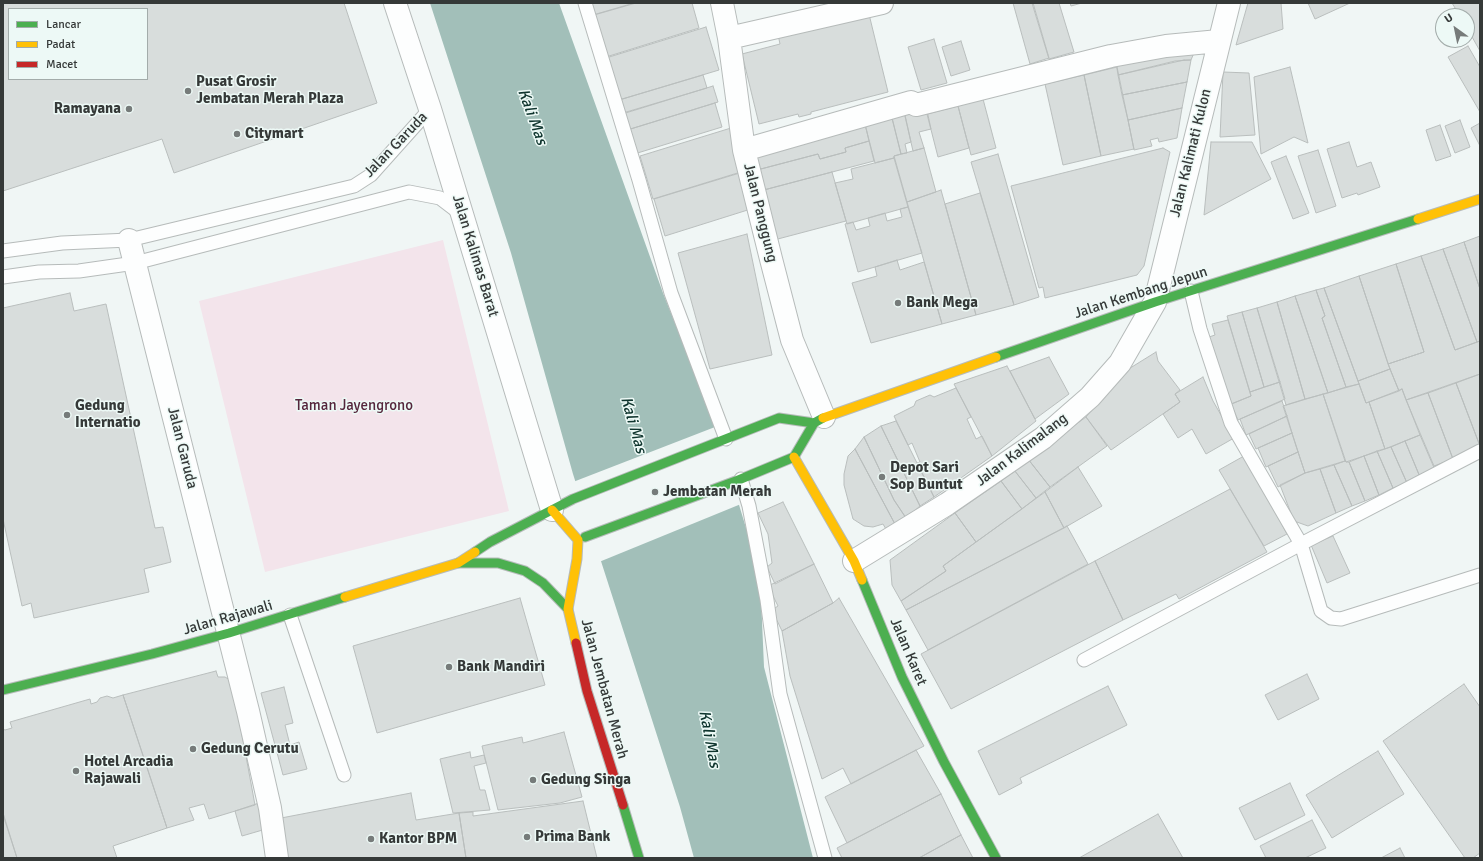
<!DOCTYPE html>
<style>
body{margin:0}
#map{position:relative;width:1483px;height:861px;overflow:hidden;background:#f0f6f5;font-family:Signika,sans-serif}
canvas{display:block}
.frame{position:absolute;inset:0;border:4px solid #353938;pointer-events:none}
.legend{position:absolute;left:8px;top:8px;width:140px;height:72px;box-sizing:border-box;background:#edf9f6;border:1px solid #a3acaa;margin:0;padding:5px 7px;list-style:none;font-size:12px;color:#353938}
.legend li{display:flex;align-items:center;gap:8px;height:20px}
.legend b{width:20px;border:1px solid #a3acaa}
.north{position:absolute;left:1435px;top:8px;width:40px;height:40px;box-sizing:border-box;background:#edf9f6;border:1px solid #a3acaa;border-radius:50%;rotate:327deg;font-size:11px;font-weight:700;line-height:16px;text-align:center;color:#353938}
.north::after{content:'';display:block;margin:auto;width:14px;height:18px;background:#767b7a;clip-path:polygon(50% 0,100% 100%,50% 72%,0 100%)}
</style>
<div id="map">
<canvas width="1483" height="861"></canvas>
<div class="frame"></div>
<ul class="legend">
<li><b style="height:5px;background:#4caf50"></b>Lancar</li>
<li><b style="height:5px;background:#ffc107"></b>Padat</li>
<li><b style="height:5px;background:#c62828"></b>Macet</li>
</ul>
<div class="north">U</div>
</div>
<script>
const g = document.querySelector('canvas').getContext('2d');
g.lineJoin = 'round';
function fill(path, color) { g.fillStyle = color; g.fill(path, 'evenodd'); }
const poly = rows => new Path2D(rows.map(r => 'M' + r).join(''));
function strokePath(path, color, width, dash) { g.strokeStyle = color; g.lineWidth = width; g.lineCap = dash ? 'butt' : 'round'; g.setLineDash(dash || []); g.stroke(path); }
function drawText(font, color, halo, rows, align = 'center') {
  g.font = font + ' Signika,sans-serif'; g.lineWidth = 3; g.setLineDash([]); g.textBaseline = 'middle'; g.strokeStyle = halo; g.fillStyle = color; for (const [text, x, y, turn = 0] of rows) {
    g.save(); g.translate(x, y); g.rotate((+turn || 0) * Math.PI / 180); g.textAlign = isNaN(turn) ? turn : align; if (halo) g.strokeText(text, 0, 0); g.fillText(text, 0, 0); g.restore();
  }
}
fill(poly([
 [443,240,509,511,265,572,199,301]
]), '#f3e4eb');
fill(poly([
 [430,3,559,3,663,293,713,419,753,551,761,598,764,667,813,858,694,858,680,807,573,474,511,253]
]), '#a2bfb9');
fill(poly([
 [715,427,723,444,741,504,599,562,573,482]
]), '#f0f6f5');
const building = poly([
 [3,3,344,3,377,103,174,173,162,139,3,191,3,3],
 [9,9,147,9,147,79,9,79,9,9],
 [590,3,634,3,593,15,590,3],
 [636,3,692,3,699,28,606,57,594,15,636,3],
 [1013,3,1033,3,1049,58,1030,64,1013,3],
 [1032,3,1059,3,1074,52,1049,59,1032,3],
 [1070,3,1082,3,1071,6,1070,3],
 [1248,3,1281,3,1283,29,1236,45,1248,3],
 [1308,3,1350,3,1315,19,1308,3],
 [1452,3,1480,3,1480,51,1467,28,1467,16,1460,16,1452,3],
 [867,6,888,92,811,112,811,114,799,117,798,114,759,124,742,54,780,44,777,30,867,6],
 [706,27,719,70,619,100,606,58,706,27],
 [934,39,947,83,921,90,908,47,934,39],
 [961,41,970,70,951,76,942,47,961,41],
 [1468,46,1480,67,1480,112,1448,57,1468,46],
 [1196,48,1191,60,1175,61,1118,75,1116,62,1196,48],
 [1184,60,1191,60,1187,82,1122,95,1118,75,1184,60],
 [1117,67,1134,149,1101,156,1084,75,1117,67],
 [1290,67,1308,143,1294,137,1261,154,1254,77,1290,67],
 [1223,72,1249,73,1255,135,1220,137,1223,72],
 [703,75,707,88,623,113,619,100,703,75],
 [1084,75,1101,156,1063,165,1045,84,1084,75],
 [1187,82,1182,108,1128,120,1122,95,1187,82],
 [713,86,718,102,624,131,619,115,713,86],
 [983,99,996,148,971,155,958,106,983,99],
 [715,103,722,127,631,155,624,131,715,103],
 [903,106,911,142,905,144,907,153,901,154,890,110,903,106],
 [926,106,931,129,919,132,924,148,913,151,904,112,926,106],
 [958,106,969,148,938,157,927,114,958,106],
 [1182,108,1177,138,1159,142,1158,138,1150,140,1152,146,1134,150,1128,120,1182,108],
 [890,110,901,154,894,156,894,158,875,163,863,117,890,110],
 [864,119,869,141,845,148,846,152,820,159,818,154,757,170,752,150,864,119],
 [1460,120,1470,147,1455,153,1445,126,1460,120],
 [1480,123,1480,146,1471,128,1480,123],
 [1440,125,1451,156,1436,161,1426,130,1440,125],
 [731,128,744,171,653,199,640,156,731,128],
 [869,141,874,161,760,191,757,170,818,154,820,159,846,152,845,148,869,141],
 [1211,142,1252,142,1271,179,1204,215,1211,142],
 [1349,142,1357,167,1371,162,1380,187,1358,195,1357,193,1342,198,1327,149,1349,142],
 [924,148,936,192,907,202,894,156,924,148],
 [1163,148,1170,152,1144,266,1137,275,1045,298,1043,287,1039,288,1011,186,1163,148],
 [1318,150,1336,206,1316,213,1298,156,1318,150],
 [998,154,1039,297,1014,305,971,162,998,154],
 [1286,156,1309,213,1293,219,1271,162,1286,156],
 [894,158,908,207,847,224,835,183,853,179,851,169,894,158],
 [743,172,754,208,665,236,654,199,743,172],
 [832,172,846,221,774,240,760,191,832,172],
 [941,190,976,315,942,324,907,202,941,190],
 [980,193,1014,305,976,315,945,204,980,193],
 [908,207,922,253,858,272,845,224,853,222,856,230,870,226,868,218,885,213,887,221,902,217,900,209,908,207],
 [747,234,772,355,710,369,678,253,747,234],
 [1480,236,1480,289,1464,242,1480,236],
 [1464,242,1480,289,1480,341,1477,342,1443,249,1464,242],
 [1443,249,1477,342,1455,350,1421,256,1443,249],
 [1421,256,1455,350,1480,341,1480,374,1406,400,1402,389,1399,391,1388,364,1424,352,1396,264,1421,256],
 [897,260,900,270,924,262,942,324,871,343,852,283,877,276,875,267,897,260],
 [1396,264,1424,352,1388,364,1359,276,1396,264],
 [1359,276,1390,369,1358,381,1324,288,1359,276],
 [1324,288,1358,381,1359,384,1346,387,1322,318,1325,316,1316,290,1324,288],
 [1316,290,1325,316,1322,318,1346,387,1328,393,1295,296,1316,290],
 [70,293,74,311,106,304,155,528,163,527,171,562,144,569,149,592,34,618,31,603,22,606,3,519,3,308,70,293],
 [1295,296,1328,393,1305,399,1277,302,1295,296],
 [1277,302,1305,399,1286,405,1257,308,1277,302],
 [1257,308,1280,382,1264,387,1242,312,1257,308],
 [1242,312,1264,387,1250,392,1227,316,1242,312],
 [1228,320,1251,396,1229,405,1209,337,1215,335,1212,324,1228,320],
 [1156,352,1158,361,1180,390,1175,394,1180,402,1111,450,1086,417,1127,370,1156,352],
 [1049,357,1069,394,1035,419,1010,371,1049,357],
 [1007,366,1036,421,992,456,954,384,1007,366],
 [1390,369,1399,391,1366,403,1358,381,1390,369],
 [1480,374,1480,446,1456,383,1480,374],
 [1203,377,1213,401,1234,438,1206,454,1192,429,1178,438,1163,414,1180,402,1175,394,1203,377],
 [1280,382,1285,399,1238,420,1231,404,1251,396,1250,392,1280,382],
 [1456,383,1480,446,1453,459,1428,393,1456,383],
 [1359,384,1366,403,1369,402,1385,449,1346,462,1323,394,1359,384],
 [956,388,971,417,967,419,976,439,982,436,992,456,934,497,917,463,920,462,912,443,908,445,894,416,914,406,916,401,930,395,934,397,956,388],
 [1402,389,1420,435,1385,449,1369,402,1402,389],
 [1428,393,1453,459,1434,466,1406,400,1428,393],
 [1323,394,1345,461,1305,473,1283,406,1323,394],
 [1282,401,1287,416,1246,435,1240,419,1282,401],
 [1287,416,1292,433,1256,449,1249,434,1287,416],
 [1086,417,1107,446,1050,487,1028,459,1086,417],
 [896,421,934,497,920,506,881,426,896,421],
 [881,426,920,506,906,518,894,500,864,437,881,426],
 [1292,433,1298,452,1266,467,1258,448,1292,433],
 [1420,435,1435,470,1420,477,1405,441,1420,435],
 [864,437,894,500,906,518,896,526,855,449,864,437],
 [1405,441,1420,477,1407,483,1391,447,1405,441],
 [1391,447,1407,483,1393,488,1377,451,1391,447],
 [855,449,896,526,887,531,883,524,873,527,864,526,853,519,844,485,844,474,848,456,855,449],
 [1377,451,1393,488,1379,495,1364,456,1377,451],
 [1298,452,1305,473,1278,487,1268,466,1298,452],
 [1244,456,1280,515,1278,517,1287,534,1264,546,1219,470,1244,456],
 [1364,456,1379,495,1365,501,1349,462,1364,456],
 [1028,459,1050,487,1036,498,1014,470,1028,459],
 [1345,461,1346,462,1349,462,1365,501,1352,506,1334,465,1345,461],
 [1334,465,1352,506,1336,513,1320,469,1334,465],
 [1078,467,1102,506,1064,528,1045,492,1078,467],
 [1320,469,1336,513,1308,526,1294,521,1280,485,1305,473,1320,469],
 [1015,471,1036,498,1022,509,1001,481,1015,471],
 [1001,481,1022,509,976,542,955,513,1001,481],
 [1230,489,1267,552,1179,599,1176,594,1123,620,1095,561,1230,489],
 [1045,492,1064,528,906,610,901,601,946,571,943,566,1045,492],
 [783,502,814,564,775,584,767,567,772,563,768,534,758,513,783,502],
 [955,513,976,542,943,566,946,571,901,601,892,585,890,560,955,513],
 [1067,526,1088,564,928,650,906,610,1067,526],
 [1333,536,1350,573,1327,583,1311,545,1333,536],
 [1095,561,1123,620,951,709,921,654,1095,561],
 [814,564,833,603,782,631,772,610,778,606,768,586,814,564],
 [520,598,545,685,377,733,353,646,520,598],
 [839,598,924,746,851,784,843,768,822,779,790,676,782,631,833,603,839,598],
 [216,671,218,677,225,677,230,680,233,686,255,805,209,819,204,804,189,808,194,820,167,828,123,695,216,671],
 [1307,674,1319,699,1278,720,1265,695,1307,674],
 [1464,684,1480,707,1480,853,1473,858,1465,858,1383,741,1464,684],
 [1108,686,1127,725,1020,778,1022,783,999,795,978,751,1108,686],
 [284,687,293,723,285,725,290,745,299,742,307,769,283,775,261,693,284,687],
 [123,695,167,828,113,846,117,858,17,858,3,813,3,729,5,730,12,728,10,722,90,699,91,704,97,702,100,698,107,696,113,698,123,695],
 [564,732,582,797,560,803,498,810,482,746,522,737,523,743,564,732],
 [916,750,941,794,847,843,825,797,916,750],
 [1378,751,1404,794,1332,838,1306,795,1378,751],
 [470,752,471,758,484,755,486,763,474,766,480,790,485,790,490,810,453,813,440,759,470,752],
 [1290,783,1305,815,1255,840,1239,808,1290,783],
 [411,793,416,820,459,813,466,858,283,858,276,819,411,793],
 [941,794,961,835,919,858,842,858,837,848,941,794],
 [583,801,597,858,466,858,459,813,473,812,473,816,583,801],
 [259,803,266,829,242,836,235,811,259,803],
 [3,813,5,821,17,858,3,858,3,813],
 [1158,814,1183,858,1079,858,1158,814],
 [1312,820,1326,848,1305,858,1266,858,1260,846,1312,820],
 [961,835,973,858,919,858,961,835],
 [1400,848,1405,858,1381,858,1400,848]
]);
fill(building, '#d8dddc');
strokePath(building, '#b9bebd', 1);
const lane = poly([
 [585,3,639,180,671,293,726,439],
 [3,251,62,243,129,240,354,186,371,175,430,109],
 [3,277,39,272,79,271,135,263,409,192,440,198,461,214],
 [1191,291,1200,329,1231,423,1301,544,1321,611,1331,618,1341,619,1480,575],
 [741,479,749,506,767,600,780,694,825,858],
 [290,615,344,775],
 [1084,660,1301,544,1480,451]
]);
const street = poly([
 [395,3,430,109,552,510],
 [722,3,729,38,744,150,771,259,792,340,824,417],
 [729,38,882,3],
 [744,150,911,102,916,105,1111,56,1166,46,1219,41],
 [129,240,248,711,270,808,277,858],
 [854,561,947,504,1043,438,1090,397,1120,363,1155,302,1229,3]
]);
const fast = poly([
 [996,357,1155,302,1418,219],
 [585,537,736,481,794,457,814,423,823,418],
 [475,552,490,542,573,499,779,418,814,423],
 [458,563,498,563,525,571,543,583,568,609],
 [862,580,902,677,944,762,996,858],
 [3,690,152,654,229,633,345,597],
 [623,805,639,858]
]);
const slow = poly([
 [1418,219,1480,199],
 [823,418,996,357],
 [794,457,854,561,862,580],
 [552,510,578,540,577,559,568,609,576,643],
 [345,597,458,563,475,552]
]);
const jam = poly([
 [576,643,587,691,623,805]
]);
strokePath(lane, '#b6bbba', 15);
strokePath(street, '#b6bbba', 24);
strokePath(fast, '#b6bbba', 11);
strokePath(slow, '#b6bbba', 11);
strokePath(jam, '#b6bbba', 11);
strokePath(lane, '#fdfefe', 13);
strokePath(street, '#fdfefe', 22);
strokePath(fast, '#4caf50', 9);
strokePath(slow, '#ffc107', 9);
strokePath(jam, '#c62828', 9);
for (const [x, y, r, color] of [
 [188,91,4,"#767b7a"],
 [129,109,4,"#767b7a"],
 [237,134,4,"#767b7a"],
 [898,303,4,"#767b7a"],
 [67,415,4,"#767b7a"],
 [882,477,4,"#767b7a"],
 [655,492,4,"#767b7a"],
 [449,667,4,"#767b7a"],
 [193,749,4,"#767b7a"],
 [76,771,4,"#767b7a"],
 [533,780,4,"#767b7a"],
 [527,837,4,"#767b7a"],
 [371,839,4,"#767b7a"]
]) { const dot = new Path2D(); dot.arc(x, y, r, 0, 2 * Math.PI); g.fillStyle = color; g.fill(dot); strokePath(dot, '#edf9f6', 1.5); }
drawText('bold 15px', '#353938', '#edf9f6', [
 ["Pusat Grosir",196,82],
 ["Jembatan Merah Plaza",196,99],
 ["Ramayana",121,109,"right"],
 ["Citymart",245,134],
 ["Bank Mega",906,303],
 ["Gedung",75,406],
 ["Internatio",75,423],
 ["Depot Sari",890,468],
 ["Sop Buntut",890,485],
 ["Jembatan Merah",663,492],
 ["Bank Mandiri",457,667],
 ["Gedung Cerutu",201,749],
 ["Hotel Arcadia",84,762],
 ["Rajawali",84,779],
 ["Gedung Singa",541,780],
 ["Prima Bank",535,837],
 ["Kantor BPM",379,839]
], 'left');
drawText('15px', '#353938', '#edf9f6', [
 ["Jalan Garuda",396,145,-46],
 ["Jalan Kalimati Kulon",1191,153,-76],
 ["Jalan Panggung",760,213,76],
 ["Jalan Kalimas Barat",475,256,73],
 ["Jalan Kembang Jepun",1141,293,-18],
 ["Jalan Garuda",182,448,76],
 ["Jalan Kalimalang",1022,450,-37],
 ["Jalan Rajawali",228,618,-16],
 ["Jalan Karet",908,652,67],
 ["Jalan Jembatan Merah",604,689,75]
]);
drawText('15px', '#55263c', '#edf9f6', [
 ["Taman Jayengrono",354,406]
]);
drawText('italic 16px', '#0f352e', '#edf9f6', [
 ["Kali Mas",532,117,70],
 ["Kali Mas",633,425,74],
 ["Kali Mas",709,739,79]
]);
</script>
